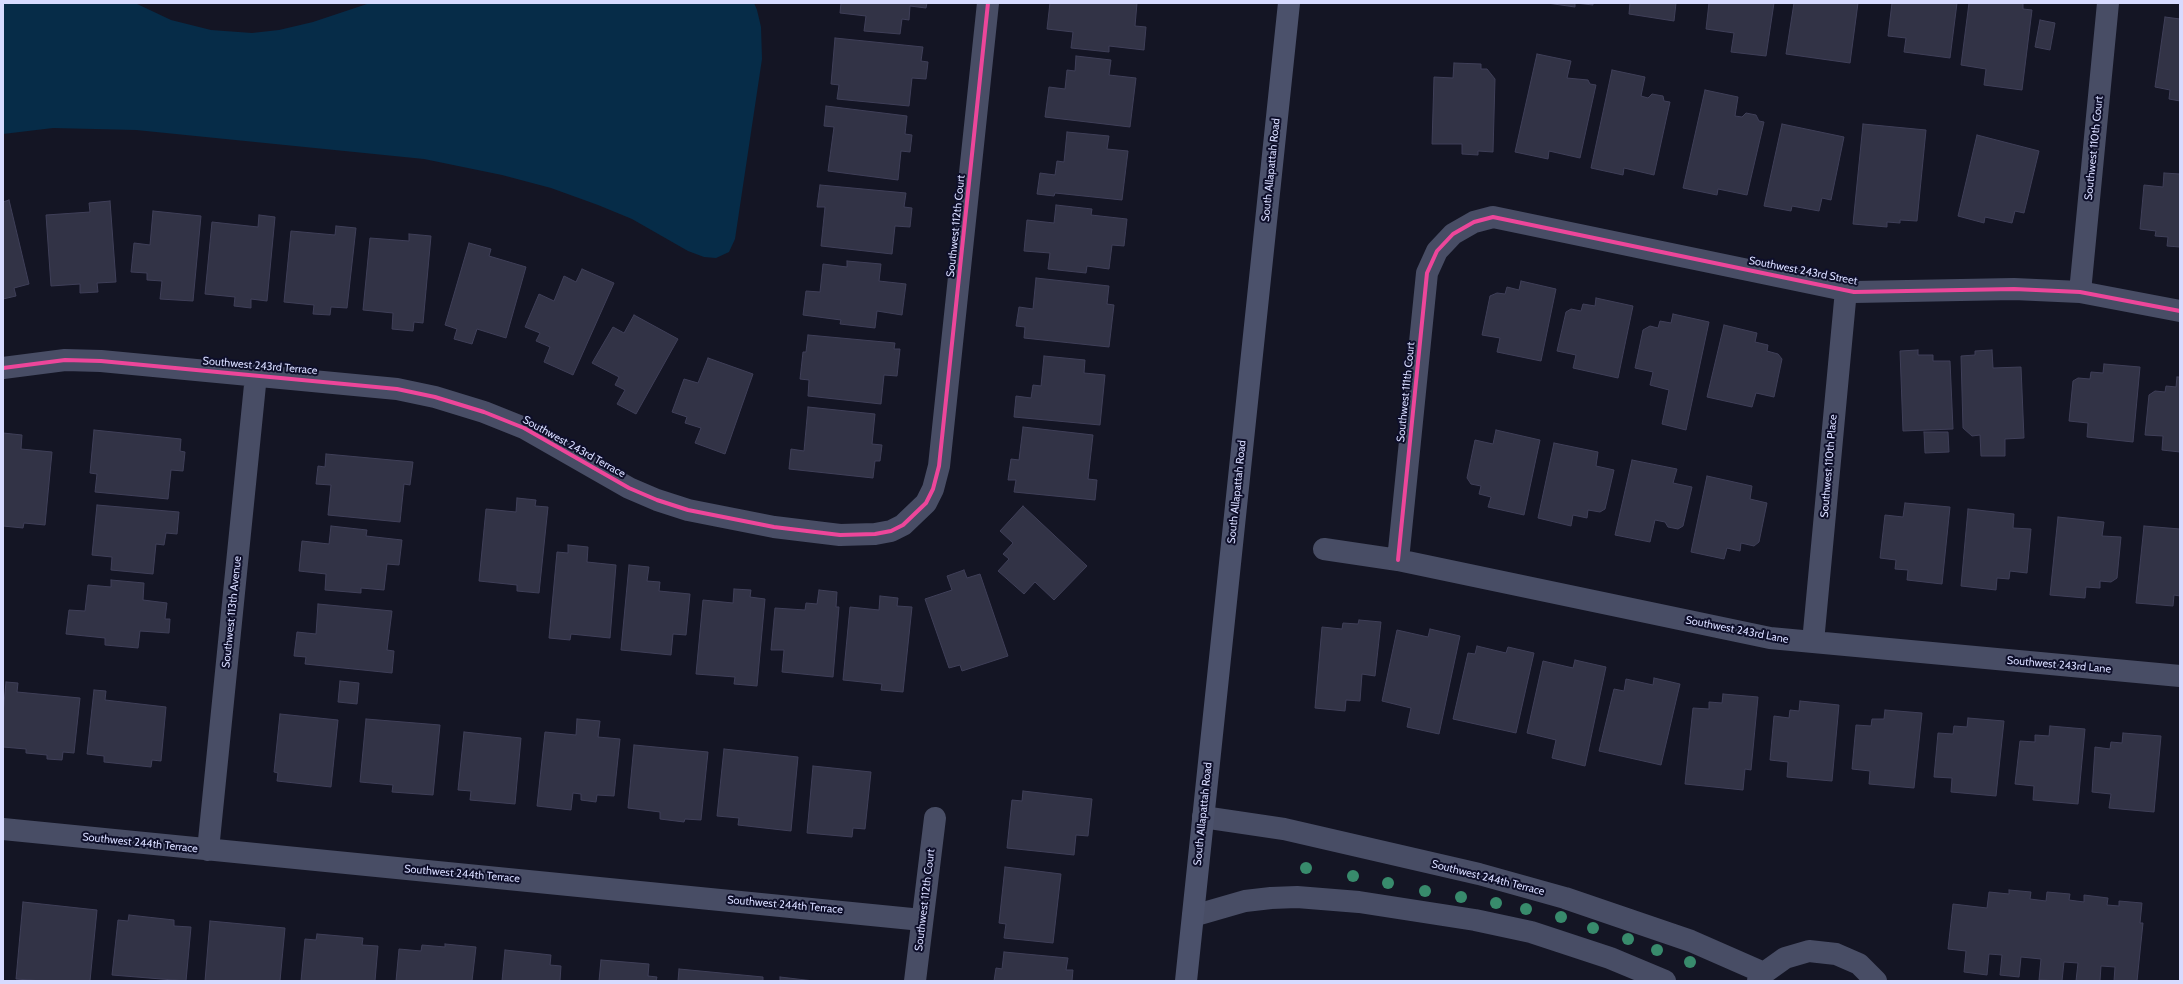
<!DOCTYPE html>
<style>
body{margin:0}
#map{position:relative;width:2183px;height:984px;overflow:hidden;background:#141524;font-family:Cabin,sans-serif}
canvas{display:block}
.frame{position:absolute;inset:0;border:4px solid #d7dbff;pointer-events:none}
</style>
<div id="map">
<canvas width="2183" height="984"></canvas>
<div class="frame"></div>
</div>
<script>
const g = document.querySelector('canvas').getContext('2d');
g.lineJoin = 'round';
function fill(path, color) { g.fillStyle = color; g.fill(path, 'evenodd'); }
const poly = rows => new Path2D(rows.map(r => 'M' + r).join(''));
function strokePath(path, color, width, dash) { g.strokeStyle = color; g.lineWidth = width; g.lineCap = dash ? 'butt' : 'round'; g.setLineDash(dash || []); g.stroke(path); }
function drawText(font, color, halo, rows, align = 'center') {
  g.font = font + ' Cabin,sans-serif'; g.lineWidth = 4; g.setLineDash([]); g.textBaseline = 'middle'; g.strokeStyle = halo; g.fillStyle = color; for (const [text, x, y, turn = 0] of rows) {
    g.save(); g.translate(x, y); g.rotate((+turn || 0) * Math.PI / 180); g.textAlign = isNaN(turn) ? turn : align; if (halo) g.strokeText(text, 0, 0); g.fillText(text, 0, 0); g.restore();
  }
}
fill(poly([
 [3,3,135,3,171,20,211,30,252,33,279,30,313,22,370,3,754,3,757,10,761,27,762,59,735,239,729,252,716,258,704,257,688,251,632,219,598,205,551,188,502,175,424,159,136,130,53,128,3,134]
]), '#062c48');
const building = poly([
 [841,3,927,3,926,8,910,6,909,20,902,19,900,34,864,31,866,16,840,13,841,3],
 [1050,3,1137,3,1135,26,1146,27,1144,50,1109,46,1109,52,1071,48,1073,32,1047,29,1050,3],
 [1547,3,1593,3,1593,5,1575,3,1575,7,1547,3],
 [1630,3,1676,3,1674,21,1629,14,1630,3],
 [1709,3,1774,3,1766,56,1731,52,1734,33,1706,29,1709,3],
 [1794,3,1858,3,1850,63,1786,54,1794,3],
 [1892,3,1957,3,1950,58,1904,52,1906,38,1888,36,1892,3],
 [1969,3,2023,3,2023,9,2032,10,2022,90,1984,85,1986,69,1961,65,1969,3],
 [2165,17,2180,19,2180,101,2169,99,2170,90,2155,87,2165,17],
 [2040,20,2055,23,2050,50,2035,47,2040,20],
 [835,38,923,47,921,61,928,62,926,79,912,78,909,106,837,99,839,85,831,84,835,38],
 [1537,54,1571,61,1567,78,1588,80,1590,84,1596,85,1580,158,1549,151,1548,159,1515,152,1537,54],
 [1076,56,1111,60,1109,75,1136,78,1130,127,1045,117,1049,87,1065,89,1067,70,1075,71,1076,56],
 [1454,63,1481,64,1481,69,1487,69,1495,79,1493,152,1478,151,1478,155,1462,154,1462,144,1432,144,1434,77,1453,78,1454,63],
 [1612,70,1645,77,1641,96,1648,98,1652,94,1663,96,1664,101,1670,102,1654,175,1624,168,1623,175,1591,168,1612,70],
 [1705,90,1738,97,1735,116,1742,117,1746,113,1756,115,1759,121,1764,122,1747,195,1718,189,1717,195,1683,188,1705,90],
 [826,106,907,116,905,134,912,135,910,152,901,151,898,180,828,171,834,127,824,126,826,106],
 [1782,124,1844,137,1831,200,1822,198,1819,211,1792,206,1791,211,1764,206,1782,124],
 [1863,124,1926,130,1917,221,1900,220,1900,223,1887,222,1887,227,1853,224,1863,124],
 [1067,132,1109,136,1107,149,1128,151,1122,200,1055,193,1054,196,1037,194,1040,173,1055,175,1057,161,1064,162,1067,132],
 [1977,135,2039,151,2024,213,2015,211,2012,223,1985,217,1984,223,1958,216,1977,135],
 [2164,173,2180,174,2180,247,2167,246,2168,237,2155,236,2156,231,2140,229,2144,185,2163,187,2164,173],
 [820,185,906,193,904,207,912,208,910,227,895,226,892,254,821,246,825,207,817,207,820,185],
 [9,200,29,284,14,288,16,296,3,299,3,202,9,200],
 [110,201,116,282,97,283,98,292,80,293,80,284,51,286,46,215,90,212,89,203,110,201],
 [1056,205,1092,209,1091,215,1127,219,1124,246,1112,245,1109,269,1087,266,1086,273,1048,269,1050,253,1024,251,1027,220,1054,223,1056,205],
 [153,211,201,216,193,301,160,299,162,281,147,280,147,273,131,272,134,243,150,245,153,211],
 [259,215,275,217,267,301,251,299,251,308,234,306,235,297,205,294,212,222,258,227,259,215],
 [336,226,356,228,347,308,331,307,330,315,313,314,314,305,284,302,291,231,335,235,336,226],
 [409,234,431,236,423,323,414,322,413,331,392,329,393,313,363,310,370,238,409,241,409,234],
 [469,243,491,249,489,256,526,267,506,338,477,329,472,344,454,339,457,329,445,325,469,243],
 [847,261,881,264,879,281,906,284,902,315,877,311,875,328,840,324,841,320,803,315,806,291,820,292,823,264,847,267,847,261],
 [582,269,614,283,573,375,544,362,550,347,536,341,540,333,525,327,539,294,554,301,564,276,576,282,582,269],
 [1036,278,1109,286,1107,304,1114,305,1109,347,1024,338,1025,327,1016,326,1019,307,1033,309,1036,278],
 [1521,281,1556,289,1541,361,1497,352,1500,338,1482,335,1490,296,1497,293,1505,294,1507,287,1519,290,1521,281],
 [1596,298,1633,306,1618,378,1573,368,1576,355,1557,351,1566,312,1571,309,1581,311,1583,304,1595,306,1596,298],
 [1673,314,1709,322,1686,430,1662,424,1669,390,1650,385,1653,372,1635,368,1643,330,1650,326,1658,328,1660,321,1671,323,1673,314],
 [634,315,678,339,636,414,617,404,625,390,615,385,619,377,592,363,613,327,624,333,634,315],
 [1724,325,1757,333,1755,342,1768,345,1767,351,1778,354,1782,359,1774,397,1756,393,1752,407,1707,397,1724,325],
 [808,335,895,343,894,349,900,349,897,376,884,375,881,404,808,396,809,380,800,379,803,352,806,352,808,335],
 [1918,350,1918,355,1933,355,1933,361,1950,361,1953,429,1903,431,1900,351,1918,350],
 [1992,350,1993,368,2021,367,2024,438,2005,439,2005,456,1981,456,1980,435,1972,436,1963,428,1961,356,1975,355,1975,351,1992,350],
 [1044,356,1085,360,1084,373,1105,375,1100,425,1014,417,1016,396,1031,398,1033,385,1041,386,1044,356],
 [708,358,753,374,725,454,695,443,701,428,685,423,687,417,672,412,684,379,698,383,708,358],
 [2104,364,2140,367,2133,442,2087,437,2088,423,2069,421,2073,381,2078,378,2090,379,2091,372,2103,373,2104,364],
 [2177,377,2180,377,2180,452,2162,450,2163,436,2145,435,2149,395,2155,391,2165,392,2166,386,2176,387,2177,377],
 [808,407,875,414,872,444,882,445,880,461,875,461,873,478,789,469,791,449,804,451,808,407],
 [1023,427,1093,435,1088,479,1097,480,1095,500,1014,492,1016,480,1008,480,1011,459,1019,460,1023,427],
 [94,430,181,439,180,451,185,452,183,471,171,470,168,499,95,492,97,474,90,473,94,430],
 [1496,430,1540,440,1524,515,1488,507,1491,497,1479,494,1481,486,1471,484,1467,478,1475,440,1493,444,1496,430],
 [1924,432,1948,432,1949,452,1925,453,1924,432],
 [3,433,22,435,21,449,52,452,45,525,24,523,23,528,3,526,3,433],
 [1554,443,1598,452,1596,466,1614,470,1605,509,1600,512,1588,510,1587,518,1573,515,1571,526,1538,518,1554,443],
 [326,454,413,462,410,485,404,484,400,522,328,515,331,485,316,484,318,466,325,467,326,454],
 [1632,460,1677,469,1673,483,1692,487,1683,526,1678,529,1668,527,1665,522,1655,520,1650,542,1615,535,1632,460],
 [1707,476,1752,486,1750,499,1767,503,1759,542,1754,546,1741,543,1740,551,1727,548,1724,559,1691,552,1707,476],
 [517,498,536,500,535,506,548,507,539,593,517,591,517,585,479,581,486,509,516,512,517,498],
 [1905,503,1950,507,1942,584,1907,580,1908,570,1895,569,1896,560,1880,558,1885,515,1903,517,1905,503],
 [97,505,179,512,177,534,166,533,164,545,156,544,153,574,111,570,112,557,92,555,97,505],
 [1023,506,1087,566,1054,600,1035,582,1024,594,998,571,1009,559,1003,554,1013,543,1000,531,1023,506],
 [1968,509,2014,514,2013,528,2031,529,2027,573,2010,571,2009,579,1997,578,1996,590,1961,586,1968,509],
 [2058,517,2104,522,2102,536,2121,537,2117,578,2111,582,2100,581,2100,588,2086,587,2085,598,2050,595,2058,517],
 [331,526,367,530,366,536,402,540,399,565,387,564,384,590,361,588,361,593,325,590,326,574,299,571,302,541,329,544,331,526],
 [2144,526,2180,529,2180,596,2174,595,2173,606,2136,603,2144,526],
 [568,545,588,547,587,562,616,565,610,638,571,634,570,640,549,638,557,552,568,553,568,545],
 [629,565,649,567,647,581,660,582,659,591,690,594,686,635,673,634,671,655,621,650,629,565],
 [964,570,967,578,980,574,1008,656,962,671,960,665,949,668,925,599,952,590,947,576,964,570],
 [111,580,144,583,143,600,167,603,165,619,170,619,169,633,140,631,138,648,105,645,105,638,66,634,69,610,85,611,88,585,111,587,111,580],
 [734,589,751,590,750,597,765,599,757,686,734,684,735,677,696,674,703,600,733,603,734,589],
 [819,590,837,592,836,607,839,607,833,677,782,672,784,650,771,650,775,608,805,610,806,603,817,604,819,590],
 [880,596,898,598,897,606,912,607,903,692,881,690,882,684,843,680,850,607,879,610,880,596],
 [318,604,392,611,387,650,394,651,392,673,305,664,306,657,294,656,297,632,316,634,318,604],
 [1359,620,1381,622,1375,676,1362,674,1360,701,1346,700,1345,711,1315,708,1322,627,1342,629,1343,623,1358,624,1359,620],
 [1430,629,1460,636,1439,734,1407,727,1411,708,1382,701,1397,630,1428,637,1430,629],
 [1477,646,1506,653,1508,647,1534,653,1516,733,1453,719,1468,653,1475,654,1477,646],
 [1575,660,1606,667,1585,766,1552,758,1556,740,1527,733,1543,661,1573,668,1575,660],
 [1654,678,1680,684,1661,765,1599,751,1614,689,1624,691,1626,679,1653,685,1654,678],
 [340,681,359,683,357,704,338,702,340,681],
 [6,682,18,683,17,692,80,698,74,753,63,752,62,760,47,759,47,755,26,753,26,749,3,747,3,714,6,682],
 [94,690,106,691,105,700,166,707,161,761,152,760,151,767,104,762,104,756,87,754,94,690],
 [1723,694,1758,697,1751,770,1745,769,1743,790,1685,784,1693,708,1709,709,1709,702,1722,703,1723,694],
 [1800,701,1839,705,1832,781,1787,777,1788,762,1770,760,1774,716,1789,718,1790,710,1799,711,1800,701],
 [1885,710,1922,713,1914,788,1869,784,1870,771,1852,769,1856,725,1871,726,1872,719,1884,719,1885,710],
 [280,714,338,720,331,787,277,781,278,773,274,772,280,714],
 [1968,718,2004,721,1996,796,1951,792,1952,778,1934,777,1938,733,1953,734,1954,726,1967,727,1968,718],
 [366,719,440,725,433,795,392,792,393,785,360,782,366,719],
 [577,719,600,721,598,737,620,739,614,796,597,795,596,802,581,800,581,794,573,793,571,810,537,806,545,732,576,735,577,719],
 [2050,726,2085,729,2078,804,2033,800,2034,786,2015,784,2020,741,2035,742,2035,735,2049,736,2050,726],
 [464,732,521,738,515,804,470,800,471,791,458,790,464,732],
 [2123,733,2161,736,2154,812,2109,808,2111,794,2092,792,2095,747,2110,749,2111,742,2122,743,2123,733],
 [634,745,708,752,701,820,685,819,684,822,660,819,660,812,628,808,634,745],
 [724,749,798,757,791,831,738,825,739,818,717,816,724,749],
 [813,766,871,772,865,829,853,828,852,837,807,833,813,766],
 [1023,791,1092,799,1088,836,1076,835,1074,855,1007,848,1012,800,1022,801,1023,791],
 [1005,867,1061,874,1053,943,1004,938,1006,924,999,923,1005,867],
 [2009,890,2031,892,2030,899,2046,901,2047,892,2070,894,2069,900,2084,902,2084,895,2108,898,2107,905,2119,906,2119,901,2142,903,2140,923,2143,923,2137,981,2114,981,2115,967,2101,966,2100,981,2076,981,2078,963,2064,962,2062,981,2039,980,2041,959,2021,957,2019,977,2000,975,2002,955,1989,954,1987,975,1964,972,1966,951,1948,949,1953,904,1987,908,1989,892,2009,894,2009,890],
 [23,902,97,910,90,981,43,981,16,979,23,902],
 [129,915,174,920,174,926,191,927,186,981,112,975,118,920,128,921,129,915],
 [210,921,285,928,280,981,205,981,210,921],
 [317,934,363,938,362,945,378,946,375,981,301,981,305,939,316,940,317,934],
 [445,944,476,947,472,981,396,981,399,949,421,951,422,945,445,947,445,944],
 [505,950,551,955,550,965,561,966,560,981,502,981,505,950],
 [1004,952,1068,958,1066,970,1073,970,1072,981,994,981,996,968,1002,969,1004,952],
 [601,960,649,964,648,976,657,977,656,981,599,981,601,960],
 [679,969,763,977,763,981,678,981,679,969],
 [780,977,814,981,780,981,780,977]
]);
fill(building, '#323346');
strokePath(building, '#3f3f58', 1);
strokePath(poly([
 [2080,292,2108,3],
 [3,368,65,360,101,361,397,389,435,397,484,412,524,428,629,488,657,500,688,510,774,527,840,535,875,534,891,531,903,525,926,503,933,489,939,466,988,3],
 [1324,549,1398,560,1770,638,2180,676],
 [1398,560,1427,273,1437,251,1453,234,1474,222,1493,217,1854,292,2014,289,2080,292,2180,311],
 [1813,642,1846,290],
 [1203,817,1284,829,1479,874,1565,898,1691,941,1764,973],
 [3,829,922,920],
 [208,850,256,375],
 [1193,916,1245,901,1271,898,1297,897,1359,902,1475,920,1531,932,1610,958,1665,981],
 [915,981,935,818],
 [1758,981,1764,973,1785,958,1809,951,1836,954,1859,964,1876,981]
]), '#484d65', 22);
strokePath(poly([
 [1186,981,1289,3]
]), '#4b516b', 22);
strokePath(poly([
 [3,368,65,360,101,361,397,389,435,397,484,412,524,428,629,488,657,500,688,510,774,527,840,535,875,534,891,531,903,525,926,503,933,489,939,466,988,3],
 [1398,560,1427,273,1437,251,1453,234,1474,222,1493,217,1854,292,2014,289,2080,292,2180,311]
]), '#ed469a', 4);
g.fillStyle = '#388b6c';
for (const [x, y] of [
 [1306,868],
 [1353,876],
 [1388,883],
 [1425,891],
 [1461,897],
 [1496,903],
 [1526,909],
 [1561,917],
 [1593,928],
 [1628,939],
 [1657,950],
 [1690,962]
]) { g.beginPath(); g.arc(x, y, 6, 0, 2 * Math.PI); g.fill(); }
drawText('11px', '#d7dbff', '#0e0f2a', [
 ["Southwest 110th Court",2094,148,-84],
 ["South Allapattah Road",1271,170,-84],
 ["Southwest 112th Court",956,226,-84],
 ["Southwest 243rd Street",1803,271,11],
 ["Southwest 243rd Terrace",260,366,5],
 ["Southwest 111th Court",1406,392,-84],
 ["Southwest 243rd Terrace",574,447,29],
 ["Southwest 110th Place",1829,466,-85],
 ["South Allapattah Road",1237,492,-84],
 ["Southwest 113th Avenue",232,612,-84],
 ["Southwest 243rd Lane",1737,630,11],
 ["Southwest 243rd Lane",2059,665,5],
 ["South Allapattah Road",1203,814,-84],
 ["Southwest 244th Terrace",140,843,6],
 ["Southwest 244th Terrace",462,874,5],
 ["Southwest 244th Terrace",1488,878,14],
 ["Southwest 112th Court",925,900,-83],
 ["Southwest 244th Terrace",785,905,5]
]);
</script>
